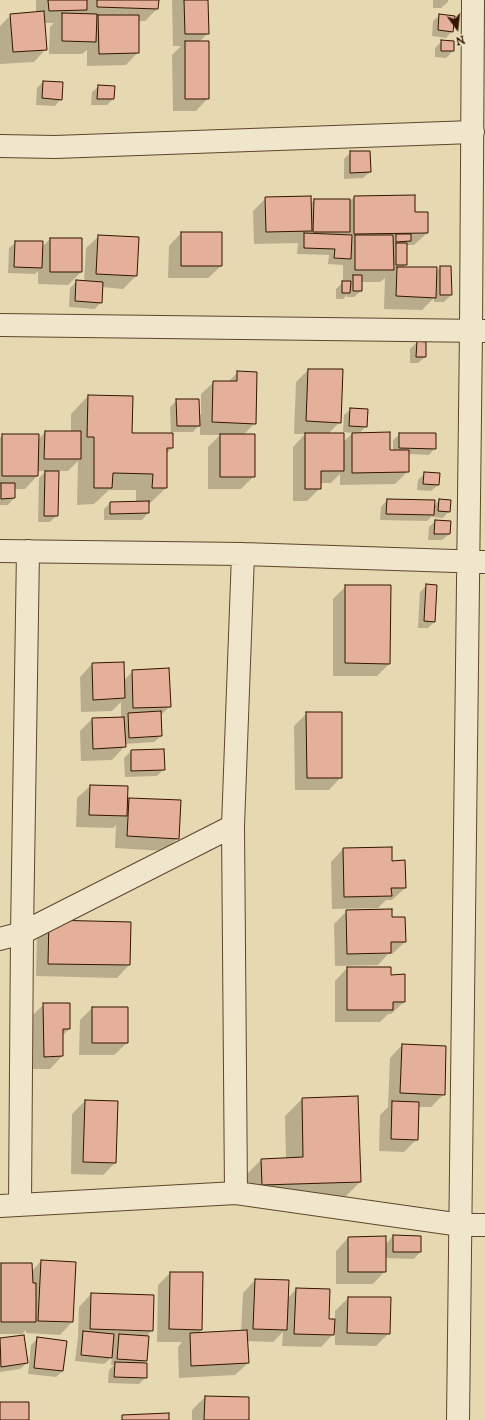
<!DOCTYPE html>
<style>
body{margin:0}
#map{position:relative;width:485px;height:1420px;overflow:hidden;background:#e6d8b1;font-family:"IM FELL DW Pica",serif}
canvas{display:block}
.north{position:absolute;left:437px;top:8px;width:40px;height:40px;-webkit-text-stroke:3px #efe6cc;paint-order:stroke;rotate:165deg;font-size:11px;font-weight:700;line-height:16px;text-align:center;color:#321500}
.north::after{content:'';display:block;margin:auto;width:14px;height:18px;background:#321500;clip-path:polygon(50% 0,100% 100%,50% 72%,0 100%)}
</style>
<div id="map">
<canvas width="485" height="1420"></canvas>
<div class="north">N</div>
</div>
<script>
const g = document.querySelector('canvas').getContext('2d');
g.lineJoin = 'round';
function fill(path, color) { g.fillStyle = color; g.fill(path, 'evenodd'); }
const poly = rows => new Path2D(rows.map(r => 'M' + r).join(''));
function strokePath(path, color, width, dash) { g.strokeStyle = color; g.lineWidth = width; g.lineCap = dash ? 'butt' : 'round'; g.setLineDash(dash || []); g.stroke(path); }
fill(poly([
 [36,0,157,0,157,9,145,21,138,21,138,52,126,65,87,66,87,50,82,54,49,54,50,27,54,23,44,23,46,49,34,62,0,64,0,26,11,15,36,13],
 [172,0,207,0,208,33,199,42,208,98,196,111,173,111,172,55,181,46,173,46],
 [433,0,448,0,448,2,441,8,433,8],
 [440,15,452,31,446,38,432,36,433,21],
 [442,41,453,42,453,51,446,58,435,57,435,48],
 [43,82,61,99,55,106,36,105,37,88],
 [99,86,113,99,107,105,91,105,92,92],
 [351,152,370,172,363,178,344,179,344,159],
 [354,197,414,213,427,233,414,245,406,245,406,264,403,268,436,272,441,267,450,267,451,295,444,302,434,302,434,298,422,310,384,309,385,278,380,282,361,282,361,291,354,297,347,297,347,295,343,299,336,299,336,289,343,282,343,265,328,264,329,255,297,254,298,243,254,244,253,211,266,198,311,203,314,200,349,200,349,202],
 [181,233,221,266,208,278,168,278,169,246],
 [99,236,136,276,123,289,102,287,101,302,95,309,69,307,70,288,77,281,84,282,86,248],
 [50,239,81,272,68,285,38,284,38,271,35,274,8,273,9,248,16,242,42,247],
 [417,342,425,357,418,363,410,363,410,349],
 [308,370,340,422,328,434,343,442,353,433,343,432,344,415,351,409,366,426,359,434,389,451,393,451,393,440,400,434,435,448,429,455,408,454,408,471,395,484,340,485,340,474,331,483,320,483,320,488,307,501,293,501,293,447,305,434,294,434,296,382],
 [238,372,255,423,243,435,254,476,241,489,208,489,208,447,220,435,200,435,200,424,193,432,172,432,172,448,166,454,166,488,148,505,148,513,142,520,104,520,104,509,110,503,136,502,136,490,109,490,94,504,77,505,78,461,68,471,58,471,57,515,50,522,38,522,39,478,46,471,37,471,37,476,25,489,14,489,14,498,8,505,0,505,0,438,3,435,38,440,45,432,71,432,71,414,88,396,131,434,171,434,170,407,177,400,201,415,201,394,214,382,228,382],
 [425,473,439,474,438,485,431,491,417,490,418,480],
 [387,500,434,506,439,500,449,511,443,518,432,517,432,516,427,521,380,520,381,507],
 [435,521,449,534,442,540,428,540,429,527],
 [427,585,434,622,428,628,418,628,420,592],
 [346,586,389,664,377,676,333,676,333,599],
 [92,664,124,680,133,671,170,706,160,716,161,736,154,742,124,744,124,747,112,760,81,761,80,731,92,719,121,718,121,702,112,711,81,712,80,677],
 [307,713,341,777,329,790,295,790,294,726],
 [163,750,164,769,157,776,125,777,124,758,131,751],
 [90,786,126,803,129,799,178,838,165,851,115,848,116,825,113,828,76,827,77,798],
 [343,849,391,862,405,888,392,900,386,900,378,908,332,909,331,862],
 [347,911,391,918,405,942,392,954,388,954,378,965,335,966,334,924],
 [50,921,129,965,117,978,36,976,37,934],
 [347,968,390,976,404,1002,391,1014,388,1014,380,1022,335,1022,335,981],
 [44,1004,69,1004,69,1029,62,1036,62,1056,50,1069,32,1069,31,1017],
 [92,1008,127,1043,114,1055,79,1055,80,1020],
 [402,1045,444,1094,431,1107,418,1107,417,1139,404,1152,379,1151,380,1115,389,1106,388,1106,390,1058],
 [302,1099,360,1182,343,1199,245,1202,244,1177,261,1160,286,1159,285,1116],
 [85,1101,115,1163,103,1175,71,1174,72,1114],
 [393,1236,420,1237,420,1252,414,1259,385,1258,385,1271,373,1284,336,1284,336,1251,348,1238,385,1245],
 [41,1261,75,1263,72,1322,60,1335,26,1333,26,1330,22,1334,0,1334,0,1265,1,1264,32,1271],
 [170,1273,201,1330,197,1334,241,1332,243,1293,255,1280,287,1299,296,1289,328,1320,335,1320,335,1311,348,1298,389,1333,376,1346,335,1345,335,1332,321,1347,282,1346,283,1332,273,1342,247,1341,248,1363,235,1375,179,1378,178,1347,182,1342,157,1342,158,1285],
 [91,1294,152,1330,146,1337,146,1360,142,1364,146,1377,139,1384,108,1383,109,1370,114,1365,111,1365,112,1357,104,1364,75,1361,78,1337,79,1307],
 [23,1336,27,1363,20,1369,0,1372,0,1339],
 [38,1338,63,1371,56,1377,28,1374,31,1345],
 [205,1397,248,1420,192,1420,192,1410]
]), '#0003');
const building = poly([
 [48,0,87,0,87,10,49,11,48,0],
 [97,0,159,0,158,9,97,7,97,0],
 [184,0,208,0,209,34,185,34,184,0],
 [44,11,47,50,13,52,10,14,44,11],
 [62,13,97,14,96,42,62,41,62,13],
 [439,14,455,16,453,32,438,30,439,14],
 [98,15,139,15,139,53,99,54,98,15],
 [441,40,454,41,454,51,441,51,441,40],
 [185,41,209,41,209,99,185,99,185,41],
 [43,81,63,82,62,100,42,98,43,81],
 [98,85,115,86,114,99,97,99,98,85],
 [350,151,370,151,371,172,350,173,350,151],
 [415,195,415,212,428,212,428,233,354,234,354,196,415,195],
 [311,196,312,231,266,232,265,197,311,196],
 [314,199,350,199,350,232,313,232,314,199],
 [181,232,222,232,222,266,181,266,181,232],
 [304,233,352,235,351,259,334,258,335,249,304,248,304,233],
 [396,234,411,234,411,241,396,242,396,234],
 [98,235,139,237,137,276,96,274,98,235],
 [355,235,393,235,394,270,355,270,355,235],
 [50,238,82,238,82,272,50,272,50,238],
 [15,241,43,241,42,268,14,267,15,241],
 [396,243,407,243,407,265,396,265,396,243],
 [440,266,451,266,452,295,440,295,440,266],
 [397,267,437,267,436,298,396,296,397,267],
 [353,275,362,275,362,291,353,291,353,275],
 [76,280,103,282,102,303,75,301,76,280],
 [342,281,351,281,350,293,342,293,342,281],
 [417,341,426,342,426,357,416,357,417,341],
 [308,369,343,369,341,423,306,421,308,369],
 [237,371,257,372,256,424,212,422,213,381,237,381,237,371],
 [88,395,133,396,132,433,173,433,173,448,167,448,167,488,152,488,153,474,113,473,112,488,94,488,94,437,87,437,88,395],
 [176,399,199,399,200,426,177,426,176,399],
 [350,408,368,409,367,427,349,426,350,408],
 [45,431,81,431,81,459,44,459,45,431],
 [390,432,390,450,409,450,409,472,352,473,352,433,390,432],
 [305,433,344,433,344,471,321,471,321,489,305,489,305,433],
 [399,433,436,433,436,449,399,448,399,433],
 [2,434,39,434,38,476,2,476,2,434],
 [220,434,255,434,255,477,220,477,220,434],
 [45,471,59,471,58,516,44,516,45,471],
 [424,472,440,473,439,485,423,484,424,472],
 [1,483,15,483,15,498,1,499,1,483],
 [387,499,435,500,434,515,386,514,387,499],
 [439,499,451,500,450,512,438,511,439,499],
 [149,501,149,513,110,514,110,502,149,501],
 [435,520,451,521,450,534,434,534,435,520],
 [426,584,437,585,435,622,424,621,426,584],
 [345,585,391,585,390,664,345,663,345,585],
 [124,662,125,698,93,700,92,663,124,662],
 [169,668,171,707,133,708,132,670,169,668],
 [161,711,162,736,129,738,128,713,161,711],
 [306,712,342,712,342,778,307,778,306,712],
 [124,717,126,747,93,749,92,718,124,717],
 [164,749,165,770,131,771,131,750,164,749],
 [90,785,128,786,127,816,89,815,90,785],
 [129,798,181,800,179,839,127,836,129,798],
 [392,847,392,861,405,860,406,888,391,888,392,896,344,897,343,848,392,847],
 [392,909,392,917,405,917,406,942,391,942,391,953,347,954,346,910,392,909],
 [49,920,131,922,130,965,48,964,49,920],
 [347,967,391,967,391,975,405,974,405,1002,393,1002,393,1010,347,1010,347,967],
 [43,1003,70,1003,70,1029,63,1029,63,1056,44,1057,43,1003],
 [92,1007,128,1007,128,1043,92,1043,92,1007],
 [402,1044,446,1046,445,1095,400,1093,402,1044],
 [358,1096,361,1182,262,1185,261,1159,303,1157,302,1098,358,1096],
 [85,1100,118,1101,116,1163,83,1162,85,1100],
 [392,1101,419,1102,418,1140,391,1139,392,1101],
 [393,1235,421,1236,421,1252,393,1252,393,1235],
 [386,1236,386,1272,348,1272,348,1237,386,1236],
 [41,1260,76,1262,73,1322,38,1321,41,1260],
 [1,1263,32,1263,33,1283,36,1283,36,1322,1,1322,1,1263],
 [170,1272,203,1272,202,1330,169,1329,170,1272],
 [255,1279,289,1280,287,1330,253,1329,255,1279],
 [296,1288,330,1289,329,1319,335,1319,334,1335,294,1334,296,1288],
 [91,1293,154,1295,153,1331,90,1329,91,1293],
 [348,1297,391,1297,390,1334,347,1333,348,1297],
 [247,1330,249,1363,191,1366,190,1333,247,1330],
 [83,1331,114,1334,112,1358,81,1355,83,1331],
 [119,1334,149,1336,147,1361,117,1359,119,1334],
 [24,1335,28,1363,1,1367,0,1338,24,1335],
 [37,1337,67,1341,63,1371,34,1368,37,1337],
 [115,1362,147,1363,147,1378,114,1377,115,1362],
 [205,1396,249,1397,249,1420,204,1420,205,1396],
 [0,1402,29,1402,29,1420,0,1420,0,1402],
 [169,1413,169,1420,122,1420,122,1415,169,1413]
]);
fill(building, '#e5b099');
strokePath(building, '#321500', 1);
const minor = poly([
 [0,146,55,147,473,132],
 [0,325,485,331],
 [0,551,243,554,485,562],
 [0,939,22,933,233,826],
 [236,1193,233,826,243,554],
 [20,1204,22,933,28,551],
 [0,1206,236,1193,461,1225,485,1225],
 [458,1420,471,331,473,0]
]);
strokePath(minor, '#5f462c', 24);
strokePath(minor, '#efe6cc', 22);
</script>
